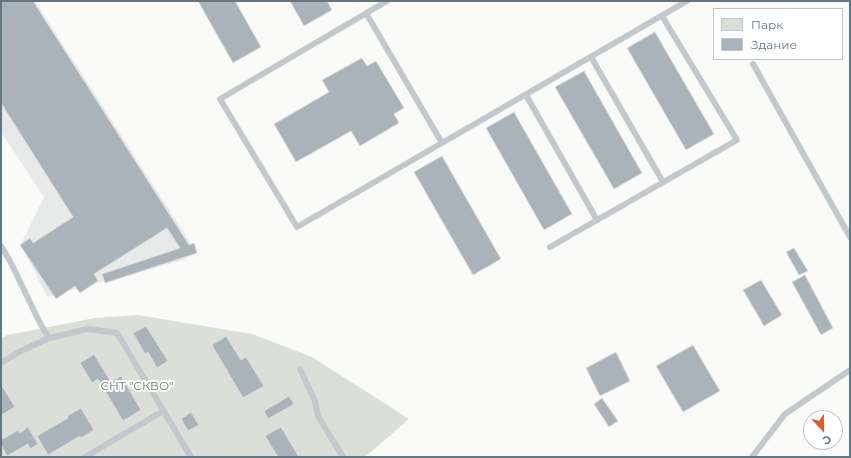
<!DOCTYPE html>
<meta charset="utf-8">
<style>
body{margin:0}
#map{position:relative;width:851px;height:458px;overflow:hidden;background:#fafaf8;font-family:Montserrat,sans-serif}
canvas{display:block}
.frame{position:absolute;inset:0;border:2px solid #657683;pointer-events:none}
.legend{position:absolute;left:713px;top:8px;width:130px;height:52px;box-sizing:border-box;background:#fff;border:1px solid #c1c8cd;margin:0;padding:5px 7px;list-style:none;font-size:12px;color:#657683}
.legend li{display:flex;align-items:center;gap:8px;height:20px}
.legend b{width:20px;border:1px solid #c1c8cd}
.north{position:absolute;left:803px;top:410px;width:40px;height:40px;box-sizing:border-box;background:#fff;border:1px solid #c1c8cd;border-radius:50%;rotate:158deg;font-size:11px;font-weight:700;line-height:16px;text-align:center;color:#657683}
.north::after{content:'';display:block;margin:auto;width:14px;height:18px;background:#e4572e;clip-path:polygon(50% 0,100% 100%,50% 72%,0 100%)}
</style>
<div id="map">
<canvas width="851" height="458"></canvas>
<div class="frame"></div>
<ul class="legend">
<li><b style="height:11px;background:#dadfd7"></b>Парк</li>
<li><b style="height:11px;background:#aab3b9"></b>Здание</li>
</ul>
<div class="north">С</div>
</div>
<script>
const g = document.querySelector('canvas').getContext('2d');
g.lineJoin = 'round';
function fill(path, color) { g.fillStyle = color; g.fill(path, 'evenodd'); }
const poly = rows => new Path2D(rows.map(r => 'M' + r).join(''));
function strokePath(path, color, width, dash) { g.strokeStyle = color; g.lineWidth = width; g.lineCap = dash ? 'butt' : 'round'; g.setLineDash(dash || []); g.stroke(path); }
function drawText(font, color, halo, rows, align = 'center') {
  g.font = font + ' Montserrat,sans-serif'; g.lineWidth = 4; g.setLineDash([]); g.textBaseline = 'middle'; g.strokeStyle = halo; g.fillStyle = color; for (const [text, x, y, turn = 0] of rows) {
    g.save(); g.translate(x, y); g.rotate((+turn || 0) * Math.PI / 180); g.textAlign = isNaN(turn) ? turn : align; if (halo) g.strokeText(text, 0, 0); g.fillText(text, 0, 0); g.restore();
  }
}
fill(poly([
 [1,1,35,1,197,253,183,260,47,297,21,244,44,197,1,132]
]), '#e8e9e9');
fill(poly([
 [138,315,252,334,312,357,409,419,365,457,1,457,1,338,8,335,95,318]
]), '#dadfd7');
const building = poly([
 [1,1,33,1,189,245,194,243,197,253,105,283,102,274,180,248,167,228,94,274,98,281,80,293,75,286,56,299,20,245,30,238,33,243,73,217,1,103,1,1],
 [198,1,235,1,261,47,233,63,198,1],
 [290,1,327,1,332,10,304,26,290,1],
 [655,32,714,134,686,150,627,48,655,32],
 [362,58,367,66,376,61,404,108,394,114,399,123,360,146,351,131,296,162,274,124,329,92,322,80,362,58],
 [584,71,642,173,614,189,555,87,584,71],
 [514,112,572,214,544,230,486,128,514,112],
 [442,156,501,259,473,275,414,172,442,156],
 [794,248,808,271,799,275,786,252,794,248],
 [805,275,833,328,821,335,792,282,805,275],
 [761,280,782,315,764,326,743,290,761,280],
 [146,326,168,361,157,368,148,352,145,354,133,333,146,326],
 [226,336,241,360,246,357,264,386,243,398,212,345,226,336],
 [693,345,720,391,683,412,656,366,693,345],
 [616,352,630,381,600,396,586,368,616,352],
 [94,354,111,382,121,376,141,410,123,421,98,379,92,383,80,363,94,354],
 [1,384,15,407,1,415,1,384],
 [289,396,294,404,268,419,264,411,289,396],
 [602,398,618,421,609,427,594,404,602,398],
 [81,408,94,430,81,438,80,436,48,455,37,436,68,418,67,416,81,408],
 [191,412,199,425,188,431,181,419,191,412],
 [28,427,38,444,30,449,28,444,7,456,1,445,1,440,18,430,20,433,28,427],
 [281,427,299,457,278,457,265,436,281,427]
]);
fill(building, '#aab3b9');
strokePath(building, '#dcdcda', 1);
strokePath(poly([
 [387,1,220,99,297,227,687,1],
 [366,13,442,143],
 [591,57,663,182],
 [753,64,850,237],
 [526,95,597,220],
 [1,246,10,261,40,323,49,338],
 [550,247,737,140,662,16],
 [1,363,21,351,49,338,88,329,117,333,191,457],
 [300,369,315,401,318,416,343,457],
 [85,457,163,411],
 [752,457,785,414,850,370]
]), '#c3c8cc', 6);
drawText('12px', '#687a64', '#fff', [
 ["СНТ \"СКВО\"",137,386]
]);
</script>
